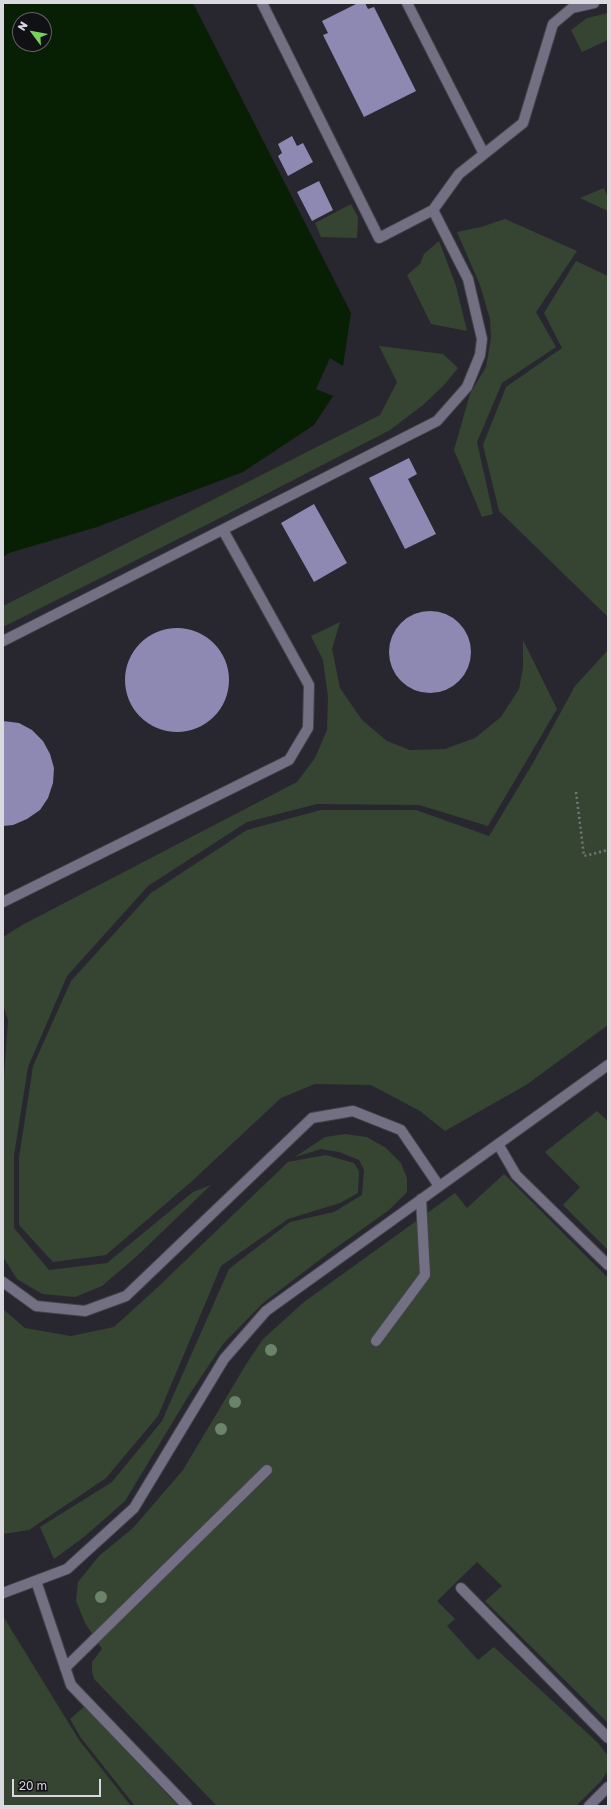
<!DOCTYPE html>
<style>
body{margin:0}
#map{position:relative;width:611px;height:1809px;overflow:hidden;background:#282730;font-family:"Golos Text",sans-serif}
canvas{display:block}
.frame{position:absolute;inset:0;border:4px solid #d9d9df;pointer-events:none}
.north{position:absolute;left:12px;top:12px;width:40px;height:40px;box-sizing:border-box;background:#111014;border:1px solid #616065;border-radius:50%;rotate:302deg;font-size:11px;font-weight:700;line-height:16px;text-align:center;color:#d9d9df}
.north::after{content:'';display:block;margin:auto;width:14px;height:18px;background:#75d25b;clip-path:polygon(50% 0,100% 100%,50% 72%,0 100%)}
.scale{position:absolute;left:12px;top:1779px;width:89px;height:18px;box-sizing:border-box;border:2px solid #d9d9df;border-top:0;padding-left:5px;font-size:12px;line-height:14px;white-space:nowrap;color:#d9d9df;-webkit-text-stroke:3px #111014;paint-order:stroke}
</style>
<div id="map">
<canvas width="611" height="1809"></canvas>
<div class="frame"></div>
<div class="north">N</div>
<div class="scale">20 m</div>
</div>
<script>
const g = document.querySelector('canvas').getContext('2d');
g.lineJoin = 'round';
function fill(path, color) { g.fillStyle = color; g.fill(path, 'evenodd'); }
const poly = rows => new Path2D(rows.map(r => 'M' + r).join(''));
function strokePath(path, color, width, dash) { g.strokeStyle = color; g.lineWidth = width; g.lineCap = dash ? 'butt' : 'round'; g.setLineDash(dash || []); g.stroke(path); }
fill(poly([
 [608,13,608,40,582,52,571,30,587,18],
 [604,188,608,198,608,211,580,198],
 [351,204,358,217,357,238,321,237,315,223],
 [505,219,577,251,536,312,556,347,502,383,477,442,493,514,482,517,454,450,470,394,486,367,491,338,490,319,480,285,457,232,481,227],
 [439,241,456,286,467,331,431,324,407,275,420,264,424,254],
 [576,261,608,276,608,617,499,511,483,445,506,387,562,348,544,313],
 [379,346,443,354,458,368,444,385,423,405,390,430,214,521,3,627,3,606,380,415,397,382],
 [340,622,332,649,340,688,362,720,387,741,410,750,445,749,475,738,501,717,519,689,523,668,523,640,557,709,488,826,419,805,317,804,247,822,148,886,67,976,28,1067,14,1155,14,1228,49,1270,107,1263,193,1192,211,1185,137,1256,102,1286,75,1297,42,1294,17,1279,3,1257,3,1091,8,1020,3,1005,3,937,24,924,297,782,315,758,327,730,328,697,323,660,311,636],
 [608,650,608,1025,526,1085,445,1131,420,1111,371,1085,315,1084,281,1098,191,1182,106,1255,53,1262,19,1225,19,1158,33,1066,71,981,151,893,247,830,321,810,416,810,489,836,533,763,575,686],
 [597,1111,608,1121,608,1250,563,1205,580,1187,545,1152],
 [345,1134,367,1137,386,1148,401,1163,407,1178,407,1192,389,1210,330,1252,263,1303,223,1344,189,1395,125,1501,84,1537,54,1559,40,1527,112,1482,162,1421,229,1269,290,1222,334,1212,362,1195,364,1170,359,1160,339,1152,321,1149,295,1157,325,1137],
 [326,1155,354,1163,359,1171,358,1193,340,1203,288,1219,221,1266,158,1416,106,1478,29,1530,3,1534,3,1309,25,1328,71,1336,114,1327,159,1286,288,1162],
 [504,1174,608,1278,608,1723,485,1601,502,1586,477,1562,437,1601,455,1619,447,1626,478,1660,494,1647,598,1743,608,1756,608,1770,602,1780,576,1806,217,1806,94,1679,92,1672,92,1662,102,1649,85,1623,76,1601,78,1582,99,1556,133,1528,183,1470,245,1366,263,1339,304,1302,455,1193,467,1208],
 [3,1616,79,1740,131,1806,3,1806],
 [85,1706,178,1806,135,1806,81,1738,70,1719]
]), '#364532');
fill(poly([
 [3,3,193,3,351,313,343,366,330,358,316,389,333,396,314,425,243,472,97,527,9,553,3,557],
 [20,20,44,20,44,44,20,44]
]), '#071f02');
fill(poly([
 [358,3,365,3,368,9,374,7,416,91,364,117,323,35,328,33,322,21],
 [292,136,297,146,303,143,313,162,288,176,278,156,282,153,278,144],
 [319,181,333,210,312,221,297,192],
 [409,458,417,474,408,479,436,534,405,549,369,478],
 [314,504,347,563,314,582,281,523],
 '389 652a41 41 0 1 1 82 0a41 41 0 1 1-82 0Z',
 '125 680a52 52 0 1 1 104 0a52 52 0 1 1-104 0Z',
 [3,721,19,723,32,730,43,741,50,754,54,768,53,783,48,798,40,810,27,819,13,825,3,826]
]), '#8d89b3');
const minor = poly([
 [262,3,379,238,433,210],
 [407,3,484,154],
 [3,641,437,421,467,387,480,355,482,339,468,279,433,210,459,174,523,123,553,24,572,8,594,3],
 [3,902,289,760,308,728,309,685,223,530],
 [498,1144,516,1175,608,1265],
 [3,1282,36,1306,85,1311,126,1296,312,1118,353,1111,401,1130,439,1186],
 [376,1341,425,1275,421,1199],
 [36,1581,71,1685,187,1806],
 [461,1588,608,1738],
 [3,1593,67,1569,134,1508,224,1359,266,1311,608,1065],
 [65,1668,267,1470],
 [589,1806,608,1787]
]);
strokePath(minor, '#44434c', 12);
strokePath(poly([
 [576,792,584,856,608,850]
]), '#76767d', 2.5, [2, 3]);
strokePath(minor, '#727082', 10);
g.fillStyle = '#6b8368';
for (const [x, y] of [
 [271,1350],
 [235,1402],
 [221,1429],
 [101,1597]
]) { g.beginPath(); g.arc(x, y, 6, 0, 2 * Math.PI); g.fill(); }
</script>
